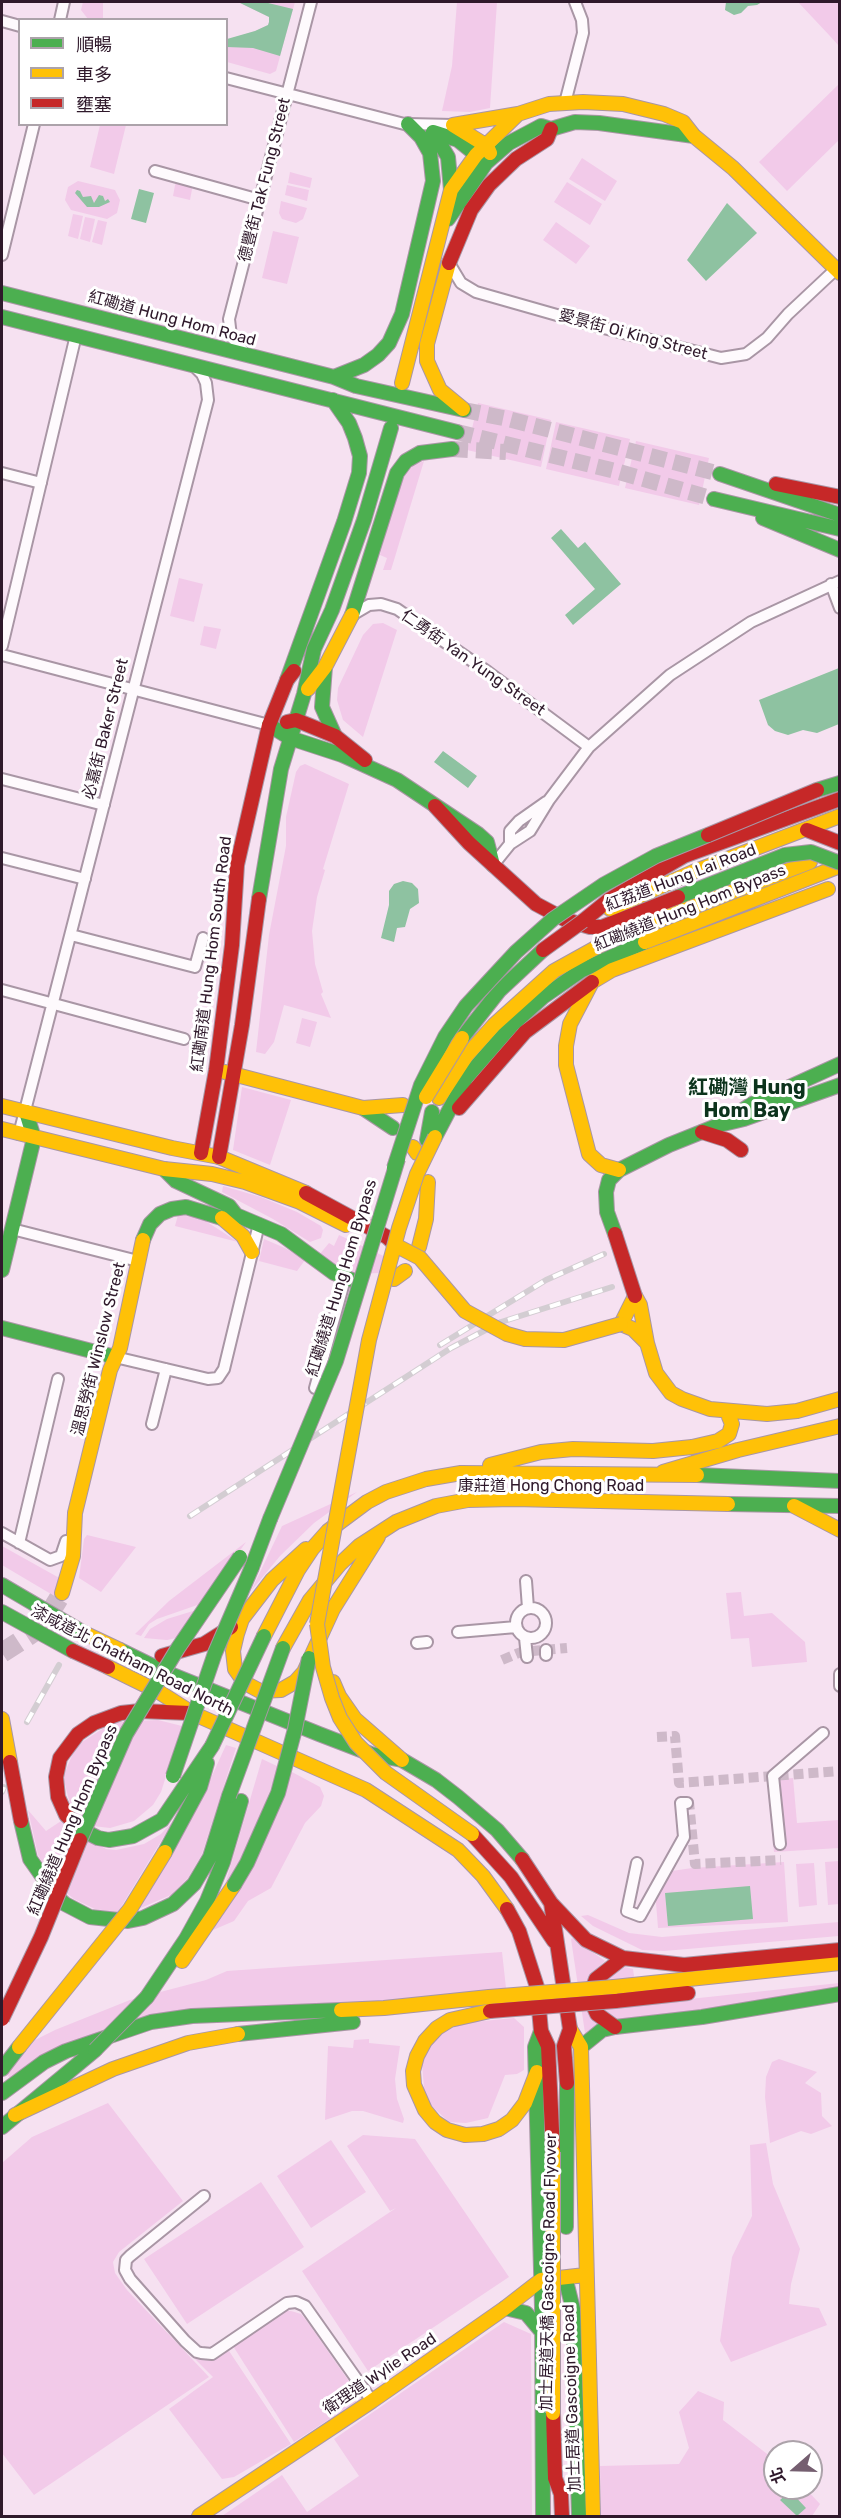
<!DOCTYPE html>
<meta charset="utf-8">
<style>
body{margin:0}
#map{position:relative;width:841px;height:2518px;overflow:hidden;background:#f6e1f1;font-family:Rubik,"Noto Sans TC",sans-serif}
canvas{display:block}
.frame{position:absolute;inset:0;border:3px solid #2f192b;pointer-events:none}
.legend{position:absolute;left:18px;top:18px;width:210px;height:108px;box-sizing:border-box;background:#fff;border:2px solid #aca3aa;margin:0;padding:8px 10px;list-style:none;font-size:18px;color:#2f192b}
.legend li{display:flex;align-items:center;gap:12px;height:30px}
.legend b{width:30px;border:2px solid #aca3aa}
.north{position:absolute;left:763px;top:2440px;width:60px;height:60px;box-sizing:border-box;background:#fff;border:2px solid #aca3aa;border-radius:50%;rotate:250deg;font-size:16px;font-weight:700;line-height:24px;text-align:center;color:#2f192b}
.north::after{content:'';display:block;margin:auto;width:21px;height:27px;background:#755f70;clip-path:polygon(50% 0,100% 100%,50% 72%,0 100%)}
</style>
<div id="map">
<canvas width="841" height="2518"></canvas>
<div class="frame"></div>
<ul class="legend">
<li><b style="height:8px;background:#4caf50"></b>順暢</li>
<li><b style="height:8px;background:#ffc107"></b>車多</li>
<li><b style="height:8px;background:#c62828"></b>壅塞</li>
</ul>
<div class="north">北</div>
</div>
<script>
const g = document.querySelector('canvas').getContext('2d');
g.lineJoin = 'round';
function fill(path, color) { g.fillStyle = color; g.fill(path, 'evenodd'); }
const poly = rows => new Path2D(rows.map(r => 'M' + r).join(''));
function strokePath(path, color, width, dash) { g.strokeStyle = color; g.lineWidth = width; g.lineCap = dash ? 'butt' : 'round'; g.setLineDash(dash || []); g.stroke(path); }
function drawText(font, color, halo, rows, align = 'center') {
  g.font = font + ' Rubik,"Noto Sans TC",sans-serif'; g.lineWidth = 6; g.setLineDash([]); g.textBaseline = 'middle'; g.strokeStyle = halo; g.fillStyle = color; for (const [text, x, y, turn = 0] of rows) {
    g.save(); g.translate(x, y); g.rotate((+turn || 0) * Math.PI / 180); g.textAlign = isNaN(turn) ? turn : align; if (halo) g.strokeText(text, 0, 0); g.fillText(text, 0, 0); g.restore();
  }
}
fill(poly([
 [83,2,103,2,103,19,88,19,81,10],
 [238,2,295,2,276,71,270,74,227,62,226,40,255,31,268,25,269,22,269,17],
 [457,2,497,2,490,108,470,112,442,111,452,66],
 [798,2,839,2,839,46,829,35],
 [839,84,839,140,787,191,759,162],
 [100,125,126,125,114,174,90,167],
 [582,158,617,181,605,201,569,179],
 [290,172,312,178,310,188,288,183],
 [176,180,193,184,190,200,173,196],
 [78,181,115,190,120,200,117,213,107,219,71,210,65,200,68,187],
 [567,182,602,204,590,225,554,202],
 [287,185,309,190,307,201,285,195],
 [281,201,307,208,303,219,296,223,282,219,279,213],
 [73,214,83,216,78,239,68,236],
 [85,217,95,219,90,242,80,239],
 [98,220,107,222,102,245,92,242],
 [556,222,590,246,576,264,543,240],
 [273,231,299,237,287,284,262,278],
 [478,403,551,420,541,467,467,450],
 [556,422,630,439,619,486,546,469],
 [636,441,709,458,699,505,625,488],
 [424,461,391,570,383,570,387,558,380,555,396,493,406,473,414,465],
 [179,578,203,584,194,622,170,616],
 [383,623,397,630,363,737,343,720,337,700,338,688,363,635,373,624],
 [204,626,221,629,216,649,200,645],
 [305,764,349,784,323,869,325,870,317,897,312,931,315,964,323,992,321,994,331,1018,284,1005,274,1042,265,1054,256,1052,269,935,286,846,286,817,296,772,300,766],
 [302,1018,317,1022,310,1047,296,1043],
 [242,1087,291,1100,270,1165,233,1150],
 [223,1186,261,1197,297,1212,321,1226,323,1230,321,1238,310,1242,273,1219,222,1192],
 [178,1215,201,1218,238,1242,175,1226],
 [339,1235,394,1261,387,1270,378,1273,360,1274,342,1270,319,1255,329,1243,334,1246],
 [264,1239,285,1248,305,1260,297,1271,259,1261],
 [357,1492,314,1523,280,1556,251,1591,282,1526],
 [87,1535,136,1547,101,1592,79,1578,84,1539],
 [246,1542,203,1603,157,1619,149,1624,141,1636,135,1634,169,1601],
 [2,1546,63,1580,56,1597,2,1565],
 [741,1592,744,1616,772,1613,805,1642,807,1662,752,1667,749,1638,731,1639,726,1593],
 [193,1611,199,1633,167,1640,144,1638,150,1629,167,1619],
 [158,1720,182,1726,161,1792,153,1805,134,1821,110,1828,93,1826,72,1811,63,1777,76,1746,113,1722],
 [226,1745,236,1748,202,1854,188,1878,171,1895,136,1910,206,1789],
 [262,1759,279,1767,250,1842,224,1888],
 [292,1772,320,1787,324,1796,321,1806,305,1823,271,1888,248,1901,234,1921,213,1930],
 [793,1778,797,1823,839,1820,839,1848,774,1852,767,1780],
 [28,1810,46,1831,61,1821,106,1849,116,1850,144,1844,161,1834,174,1820,118,1912,95,1909,74,1899,56,1885,38,1855],
 [839,1861,839,1904,828,1905,825,1862],
 [784,1862,788,1922,658,1928,654,1877,672,1871,692,1868],
 [814,1863,817,1905,799,1907,796,1864],
 [588,1915,629,1933,662,1937,839,1922,839,1936,664,1951,642,1950,593,1926,581,1916],
 [573,1938,605,1961,596,1970,594,2021,597,2025,585,2033,571,1939],
 [502,1952,506,1988,383,2001,191,2009,10,2078,7,2075,35,2040,55,2030,130,2000,206,1980,227,1971],
 [625,1967,633,1969,634,1976,615,2007,839,1983,839,1988,713,2010,619,2021,606,2013,607,1978],
 [514,2018,524,2027,524,2070,517,2074,505,2075,488,2118,466,2123,449,2122,425,2100,421,2052,430,2039,463,2023],
 [369,2039,369,2043,400,2046,395,2079,397,2099,404,2119,403,2123,363,2111,352,2111,325,2120,328,2046,353,2048,354,2040],
 [779,2059,817,2072,805,2083,821,2093,822,2116,832,2126,811,2134,801,2131,770,2143,765,2097,766,2077,772,2062],
 [108,2103,183,2201,119,2252,113,2262,115,2273,127,2290,209,2377,34,2495,2,2453,2,2163,32,2137],
 [363,2135,415,2139,509,2277,368,2371,302,2271,396,2208,390,2211,347,2146],
 [331,2140,366,2192,311,2228,277,2176],
 [766,2143,773,2184,800,2249,791,2284,789,2304,819,2308,827,2325,731,2362,720,2341,732,2257,752,2216,750,2145],
 [261,2182,304,2247,187,2324,144,2259],
 [284,2311,291,2311,301,2314,307,2321,353,2387,357,2396,356,2402,294,2442,233,2346],
 [504,2322,531,2334,532,2516,222,2516,282,2475,307,2512,359,2476,334,2439],
 [229,2351,291,2444,234,2477,222,2479,169,2409,213,2377,188,2352,201,2359,209,2359],
 [698,2391,724,2402,723,2420,775,2460,775,2488,805,2488,820,2504,812,2516,601,2516,600,2466,679,2464,689,2448,679,2412]
]), '#f2cae9');
fill(poly([
 [238,2,264,2,293,9,280,56,253,48,227,47,227,39,255,31,268,25,269,22,269,17],
 [726,2,762,2,757,5,748,6,741,13,734,15,725,10],
 [139,189,154,193,146,223,131,219],
 [77,190,80,191,83,197,91,196,94,203,99,195,103,196,105,201,108,199,110,202,99,207,87,207,75,193],
 [727,203,757,233,706,281,687,260],
 [561,529,578,548,585,542,621,584,573,625,565,615,595,589,551,538],
 [839,668,839,724,817,733,803,730,788,735,775,731,768,725,759,700],
 [443,751,477,776,468,788,434,762],
 [403,881,412,883,418,889,419,903,410,909,405,927,397,928,394,942,381,938,389,905,389,891,394,884],
 [750,1886,753,1919,668,1926,665,1893],
 [790,2491,806,2508,797,2516,780,2500]
]), '#8ec2a1');
strokePath(poly([
 [502,1660,521,1652,567,1648],
 [657,1737,675,1736,679,1783,840,1771],
 [687,1803,689,1802,695,1864,781,1860]
]), '#ceb9c9', 10, [10, 5]);
strokePath(poly([
 [464,410,508,419,720,474],
 [457,432,619,472,714,499],
 [452,449,506,452]
]), '#ceb9c9', 16, [16, 8]);
strokePath(poly([
 [2,1653,34,1632,48,1616,62,1593]
]), '#ceb9c9', 20, [20, 10]);
const street = poly([
 [60,20,64,2],
 [2,21,20,26],
 [226,78,412,126],
 [565,103,583,33,582,20,575,2],
 [408,124,453,125],
 [155,171,260,200],
 [2,255,34,124],
 [449,263,461,283,476,292,592,325,721,358,746,354,767,338,788,314,836,269],
 [244,352,231,336,229,319,311,2],
 [2,473,41,483],
 [831,584,840,608],
 [352,615,369,605,381,604,397,609,488,672,589,747],
 [2,646,76,335],
 [2,655,269,725],
 [2,779,104,805],
 [510,844,510,831,519,821,546,802],
 [2,858,85,879],
 [493,865,510,844,530,831,549,800,589,747,670,675,751,622,840,581],
 [71,935,195,967,203,938],
 [2,990,184,1039],
 [19,1134,208,400,206,383,202,374,195,367],
 [12,1229,138,1261],
 [115,1357,208,1379,218,1378,224,1369,259,1224],
 [315,1388,345,1279],
 [152,1424,166,1369],
 [2,1533,50,1560,61,1556,66,1541],
 [19,1543,58,1379],
 [526,1581,528,1608],
 '516 1623a15 15 0 1 1 30 0a15 15 0 1 1-30 0Z',
 [458,1632,516,1627],
 [525,1638,527,1657],
 [417,1643,427,1642],
 [546,1650,546,1655],
 [840,1674,840,1686],
 [780,1844,773,1776,823,1733],
 [637,1863,627,1911,640,1916,684,1837,681,1803,687,1803],
 [204,2196,130,2256,126,2260,125,2270,130,2279,185,2341,197,2352,201,2353,212,2354,287,2303,296,2302,305,2306,372,2401]
]);
const fast = poly([
 [433,132,448,157,451,190],
 [433,132,458,140,484,161],
 [448,219,486,163,509,143,541,126,551,129,575,122,599,123,694,136],
 [2,293,334,377,356,386,464,410],
 [2,317,457,432],
 [334,377,364,365,378,355,389,343,402,314,433,181,430,153,421,137,408,124],
 [720,474,840,515],
 [714,499,840,529],
 [763,518,840,550],
 [352,615,397,473,406,461,420,453,452,449],
 [325,667,322,707,335,736],
 [287,680,344,522,359,473,360,456,355,438,349,423,333,400],
 [269,725,290,738,342,755,397,780,478,834,487,842,493,865],
 [817,790,840,783],
 [678,897,785,855],
 [259,899,281,769,304,694,314,649,332,610,364,520,391,428],
 [462,1038,499,991,543,950],
 [363,1108,393,1128],
 [732,1117,752,1104,840,1064],
 [435,1137,466,1078,513,1024,543,997,582,970,645,942],
 [427,1140,432,1112],
 [164,1169,176,1181,229,1206,236,1215],
 [615,1234,607,1212,606,1192,609,1180,619,1170,669,1145,719,1125,744,1119,840,1085],
 [143,1240,150,1224,160,1214,172,1209,186,1207,222,1218,236,1215,281,1234,334,1273,352,1280],
 [2,1270,34,1138,26,1112],
 [2,1328,115,1357],
 [697,1475,840,1481],
 [728,1504,840,1506],
 [252,1567,270,1519],
 [2,1585,84,1633],
 [2,1612,73,1651],
 [120,1650,165,1672,319,1734,371,1754,402,1760,436,1780,458,1797,497,1830,522,1859],
 [21,1821,30,1859,56,1896,65,1904,90,1917,128,1921,143,1918,173,1904,194,1884,210,1857,229,1796],
 [84,1831,98,1838,109,1840,133,1836,162,1820,212,1746],
 [165,1852,200,1787,207,1763],
 [147,1997,186,1939,207,1901,223,1862,241,1801],
 [541,2031,535,2047,542,2307,543,2516],
 [238,2034,353,2022],
 [581,2047,602,2030,615,2027,702,2017,840,1994],
 [2,2069,19,2047],
 [2,2093,44,2062,66,2051,151,2022,192,2016,341,2010],
 [2,2127,95,2050],
 [566,2227,567,2083],
 [566,2281,573,2309,579,2516],
 [505,2308,526,2313,542,2332]
]);
const slow = poly([
 [453,125,518,114,549,104,583,102,623,104,664,114,683,122,694,136,733,168,840,273],
 [453,125,487,146,490,153],
 [449,263,427,344,427,361,440,390,463,409],
 [402,383,451,190,476,155,518,114],
 [308,689,325,667,352,615],
 [610,909,693,872,840,816],
 [645,942,840,866],
 [225,1072,363,1108,403,1105],
 [439,1098,467,1055,494,1025,554,971,617,936,810,862],
 [2,1106,172,1148,219,1157,306,1193],
 [2,1129,164,1169,212,1174,245,1182,300,1202,346,1225],
 [413,1147,417,1153],
 [619,1170,601,1165,589,1154,566,1065,566,1046,570,1024,592,982,612,970,828,889],
 [222,1218,243,1236,252,1252],
 [419,1247,426,1219,428,1182],
 [394,1279,405,1271],
 [635,1296,640,1305,647,1343,656,1373,671,1393,682,1399,710,1409,767,1414,797,1411,840,1399],
 [635,1296,621,1324,633,1329,647,1343],
 [490,1465,541,1452,573,1449,653,1451,692,1447,718,1441,729,1434,732,1424,727,1412],
 [663,1472,738,1450,840,1426],
 [794,1506,840,1530],
 [75,1513,110,1370,120,1348,143,1240],
 [306,1549,272,1580,242,1619,237,1634,233,1651,235,1669,245,1683,260,1691,281,1690,295,1682,304,1672,333,1609,378,1537],
 [62,1593,73,1556,75,1513],
 [264,1636,298,1570,312,1549,328,1531,367,1502,386,1492,426,1479,461,1473,697,1475],
 [283,1648,310,1600,340,1564,359,1546,396,1522,436,1506,468,1500,514,1499,728,1504],
 [108,1667,159,1692,192,1713,366,1790,458,1850,483,1876,507,1909],
 [333,1682,339,1696,355,1719,402,1760],
 [2,1719,10,1762],
 [182,1961,234,1885],
 [614,1987,840,1963],
 [341,2010,384,2008,489,1997],
 [490,2011,450,2020,437,2028,425,2041,417,2056,413,2071,414,2085,425,2110,435,2122,447,2130,465,2135,483,2134,499,2129,512,2120,525,2103,537,2072],
 [570,2029,581,2047,593,2516],
 [15,2115,113,2069,188,2043,238,2034],
 [199,2516,372,2401,505,2308,541,2280,585,2275]
]);
const jam = poly([
 [449,263,471,210,489,185,516,159,547,139,551,129],
 [776,484,840,497],
 [287,722,296,720,335,736,365,760],
 [435,806,469,843,536,904,566,920,590,927,602,927,678,897],
 [807,830,840,843],
 [583,921,610,899,684,856,840,799],
 [459,1108,525,1032,592,982],
 [702,1132,727,1140,741,1150],
 [201,1153,216,1070,232,945,237,865,269,725,287,680,294,671],
 [219,1157,242,1025,259,899],
 [306,1193,387,1237,397,1246],
 [162,1656,204,1644,231,1627],
 [84,1831,66,1815,58,1797,56,1777,60,1758,78,1734,94,1723,121,1713,140,1711,190,1713],
 [472,1834,511,1877,554,1941],
 [522,1859,551,1903,570,2029,564,2046,567,2083],
 [551,1903,586,1940,623,1958,684,1965,840,1950],
 [507,1909,519,1931,537,1987,541,2031,548,2046,553,2152],
 [615,2001,688,1993],
 [615,2027,597,2014,592,2003,592,1990,596,1979,623,1958],
 [553,2413,555,2478,561,2494,562,2516]
]);
strokePath(street, '#a996a5', 14);
strokePath(fast, '#a996a5', 16);
strokePath(slow, '#a996a5', 16);
strokePath(jam, '#a996a5', 16);
strokePath(street, '#fefafd', 10);
strokePath(fast, '#4caf50', 14);
strokePath(slow, '#ffc107', 14);
strokePath(jam, '#c62828', 14);
const rail = poly([
 [440,1345,546,1280,604,1254],
 [190,1516,451,1348,501,1322,612,1287],
 [27,1722,59,1665],
 [2,1792,4,1787]
]);
strokePath(rail, '#d3cdd2', 6);
strokePath(rail, '#fff', 4, [11]);
const fastBridge = poly([
 [785,855,811,852,840,863],
 [394,1168,421,1085,445,1037,466,1006,516,952,553,919,603,885,656,856,708,835],
 [270,1519,336,1361,398,1159],
 [212,1746,264,1636],
 [173,1776,215,1653,252,1567],
 [229,1796,283,1648],
 [80,1840,126,1734,178,1648,240,1557],
 [234,1885,247,1863,278,1793,295,1729,309,1658],
 [95,2050,147,1997]
]);
const slowBridge = poly([
 [426,1097,462,1038],
 [397,1246,420,1258,465,1311,507,1334,525,1339,564,1340,621,1324],
 [317,1624,369,1340,399,1228,417,1174,435,1137],
 [317,1624,323,1667,332,1698,340,1718,356,1743,386,1773,472,1834],
 [84,1633,120,1650],
 [489,1997,614,1987],
 [19,2047,130,1909,165,1852],
 [553,2152,553,2413]
]);
const jamBridge = poly([
 [708,835,817,790],
 [543,950,583,921],
 [615,1234,635,1296],
 [73,1651,108,1667],
 [10,1762,21,1821],
 [490,2011,615,2001],
 [2,2019,41,1937,80,1840]
]);
strokePath(fastBridge, '#a996a5', 16, []);
strokePath(slowBridge, '#a996a5', 16, []);
strokePath(jamBridge, '#a996a5', 16, []);
strokePath(fastBridge, '#4caf50', 14);
strokePath(slowBridge, '#ffc107', 14);
strokePath(jamBridge, '#c62828', 14);
drawText('16px', '#2f192b', '#fff', [
 ["德豐街 Tak Fung Street",265,180,-76],
 ["紅磡道 Hung Hom Road",172,319,15],
 ["愛景街 Oi King Street",633,335,15],
 ["仁勇街 Yan Yung Street",473,663,35],
 ["必嘉街 Baker Street",106,729,-76],
 ["紅荔道 Hung Lai Road",681,878,-21],
 ["紅磡繞道 Hung Hom Bypass",690,908,-22],
 ["紅磡南道 Hung Hom South Road",212,954,-83],
 ["紅磡繞道 Hung Hom Bypass",342,1278,-73],
 ["溫思勞街 Winslow Street",99,1349,-76],
 ["康莊道 Hong Chong Road",551,1486],
 ["漆咸道北 Chatham Road North",132,1661,27],
 ["紅磡繞道 Hung Hom Bypass",73,1820,-67],
 ["加士居道天橋 Gascoigne Road Flyover",549,2272,-89],
 ["衛理道 Wylie Road",380,2374,-34],
 ["加士居道 Gascoigne Road",572,2398,-92]
]);
drawText('bold 20px', '#0c331c', '#fff', [
 ["紅磡灣 Hung",747,1088],
 ["Hom Bay",747,1111]
]);
</script>
